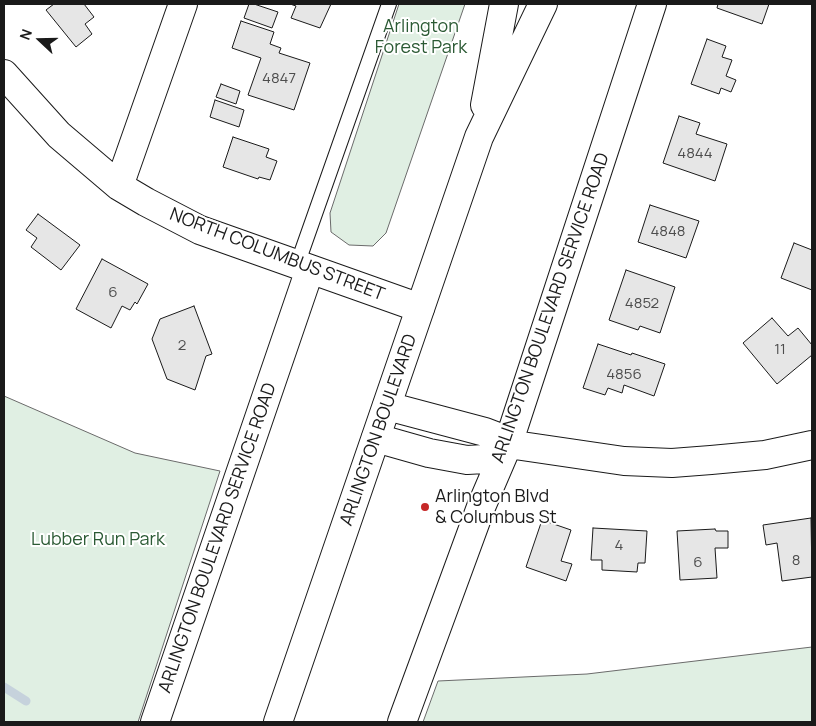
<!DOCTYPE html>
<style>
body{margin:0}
#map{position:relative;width:816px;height:726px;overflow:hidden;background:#fff;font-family:Manrope,sans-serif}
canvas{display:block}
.frame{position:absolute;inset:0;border:5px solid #1a1a1a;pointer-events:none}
.north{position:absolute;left:15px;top:15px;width:50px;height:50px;-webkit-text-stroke:4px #fff;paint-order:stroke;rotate:291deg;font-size:14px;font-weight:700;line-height:20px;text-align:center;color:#1a1a1a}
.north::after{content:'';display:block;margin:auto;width:18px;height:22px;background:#1a1a1a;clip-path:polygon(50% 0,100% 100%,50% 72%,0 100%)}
</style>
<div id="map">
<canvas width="816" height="726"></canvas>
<div class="frame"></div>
<div class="north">N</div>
</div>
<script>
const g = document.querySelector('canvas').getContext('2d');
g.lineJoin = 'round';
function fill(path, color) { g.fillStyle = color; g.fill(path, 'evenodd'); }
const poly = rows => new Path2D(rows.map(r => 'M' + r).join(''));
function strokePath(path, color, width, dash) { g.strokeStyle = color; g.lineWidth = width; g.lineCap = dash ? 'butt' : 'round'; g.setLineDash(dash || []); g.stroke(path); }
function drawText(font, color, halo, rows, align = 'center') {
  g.font = font + ' Manrope,sans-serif'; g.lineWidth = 4; g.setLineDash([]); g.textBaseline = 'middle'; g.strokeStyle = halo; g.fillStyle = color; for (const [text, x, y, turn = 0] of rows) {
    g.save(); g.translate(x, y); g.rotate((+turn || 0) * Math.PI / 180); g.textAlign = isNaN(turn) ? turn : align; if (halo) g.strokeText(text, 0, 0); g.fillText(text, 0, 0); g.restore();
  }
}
const green = poly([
 [399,4,465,4,386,233,373,246,349,245,331,232,330,213,399,4],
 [4,396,135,453,220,471,138,722,4,722,4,396],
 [812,647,812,722,423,722,438,681,587,674,812,647]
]);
fill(green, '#e0efe3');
strokePath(green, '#6a6a6a', 1);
strokePath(poly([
 [4,687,26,701]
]), '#c6d2dc', 9);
const building = poly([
 [54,4,84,4,94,17,85,24,92,34,76,47,46,10,54,4],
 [249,4,254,4,278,12,272,28,244,18,249,4],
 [290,4,331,4,320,28,291,18,296,6,290,4],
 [718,4,769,4,762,24,717,8,718,4],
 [241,21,274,32,270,44,281,48,279,53,310,63,294,110,248,95,261,58,232,48,241,21],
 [707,39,726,46,722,57,732,60,726,76,736,80,731,92,721,88,719,94,691,84,707,39],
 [221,84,240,91,236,104,216,97,221,84],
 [215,100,244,110,239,127,210,117,215,100],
 [679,116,700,123,696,134,727,144,715,181,663,163,679,116],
 [233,137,269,149,266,157,277,161,270,180,259,177,258,179,223,167,233,137],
 [650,205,699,221,686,258,638,242,650,205],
 [38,214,80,245,61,270,31,247,37,238,26,230,38,214],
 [794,243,812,250,812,290,781,278,794,243],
 [102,259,148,284,137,304,135,302,130,310,122,306,111,328,76,309,102,259],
 [626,270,675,287,660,333,640,326,638,330,609,320,626,270],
 [194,306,212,354,206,356,195,390,167,379,152,339,160,319,194,306],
 [772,318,788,336,798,328,812,345,812,355,777,384,743,343,772,318],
 [598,344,631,355,632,353,665,364,654,396,624,385,622,393,608,388,605,395,583,388,598,344],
 [811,518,812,577,782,581,777,543,766,545,763,525,811,518],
 [542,520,571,530,561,561,572,564,566,581,526,567,542,520],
 [593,528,647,531,645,563,638,563,637,572,602,570,602,560,591,560,593,528],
 [715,529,716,531,728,531,728,548,715,548,717,578,680,580,677,531,715,529]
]);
fill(building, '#e6e6e6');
strokePath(building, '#1a1a1a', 1);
const service = poly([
 [297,265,389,4]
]);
const minor = poly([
 [4,74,59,135,119,186,146,202,200,230,420,308],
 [119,186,183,4],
 [387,406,485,432,498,437,508,444,624,461,672,463,711,460,765,455,812,445],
 [376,438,429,453,467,460,485,459,508,444],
 [155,722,310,269],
 [402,722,481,507,508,444,652,4]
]);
const trunk = poly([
 [485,105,504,4],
 [278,722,479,137,543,4]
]);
strokePath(service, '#1a1a1a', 16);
strokePath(minor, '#1a1a1a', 30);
strokePath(trunk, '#1a1a1a', 30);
strokePath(service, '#fff', 14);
strokePath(minor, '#fff', 28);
strokePath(trunk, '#fff', 28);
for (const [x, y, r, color] of [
 [425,507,5,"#c62828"]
]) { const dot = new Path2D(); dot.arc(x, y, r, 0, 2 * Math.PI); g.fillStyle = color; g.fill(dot); strokePath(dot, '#fff', 2); }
drawText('15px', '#4d4d4d', null, [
 ["4847",279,79],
 ["4844",695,154],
 ["4848",668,232],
 ["6",113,293],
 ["4852",642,304],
 ["2",182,346],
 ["11",780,350],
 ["4856",624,375],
 ["4",619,546],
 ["8",796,561],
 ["6",698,563]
]);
drawText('18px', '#2b5a34', '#fff', [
 ["Arlington",421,27],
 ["Forest Park",421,48],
 ["Lubber Run Park",98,540]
]);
drawText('18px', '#1a1a1a', '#fff', [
 ["NORTH COLUMBUS STREET",277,255,21],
 ["ARLINGTON BOULEVARD SERVICE ROAD",551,308,-71],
 ["ARLINGTON BOULEVARD",379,430,-71],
 ["ARLINGTON BOULEVARD SERVICE ROAD",218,538,-71]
]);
drawText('18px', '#1a1a1a', '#fff', [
 ["Arlington Blvd",435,497],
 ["& Columbus St",435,518]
], 'left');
</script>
